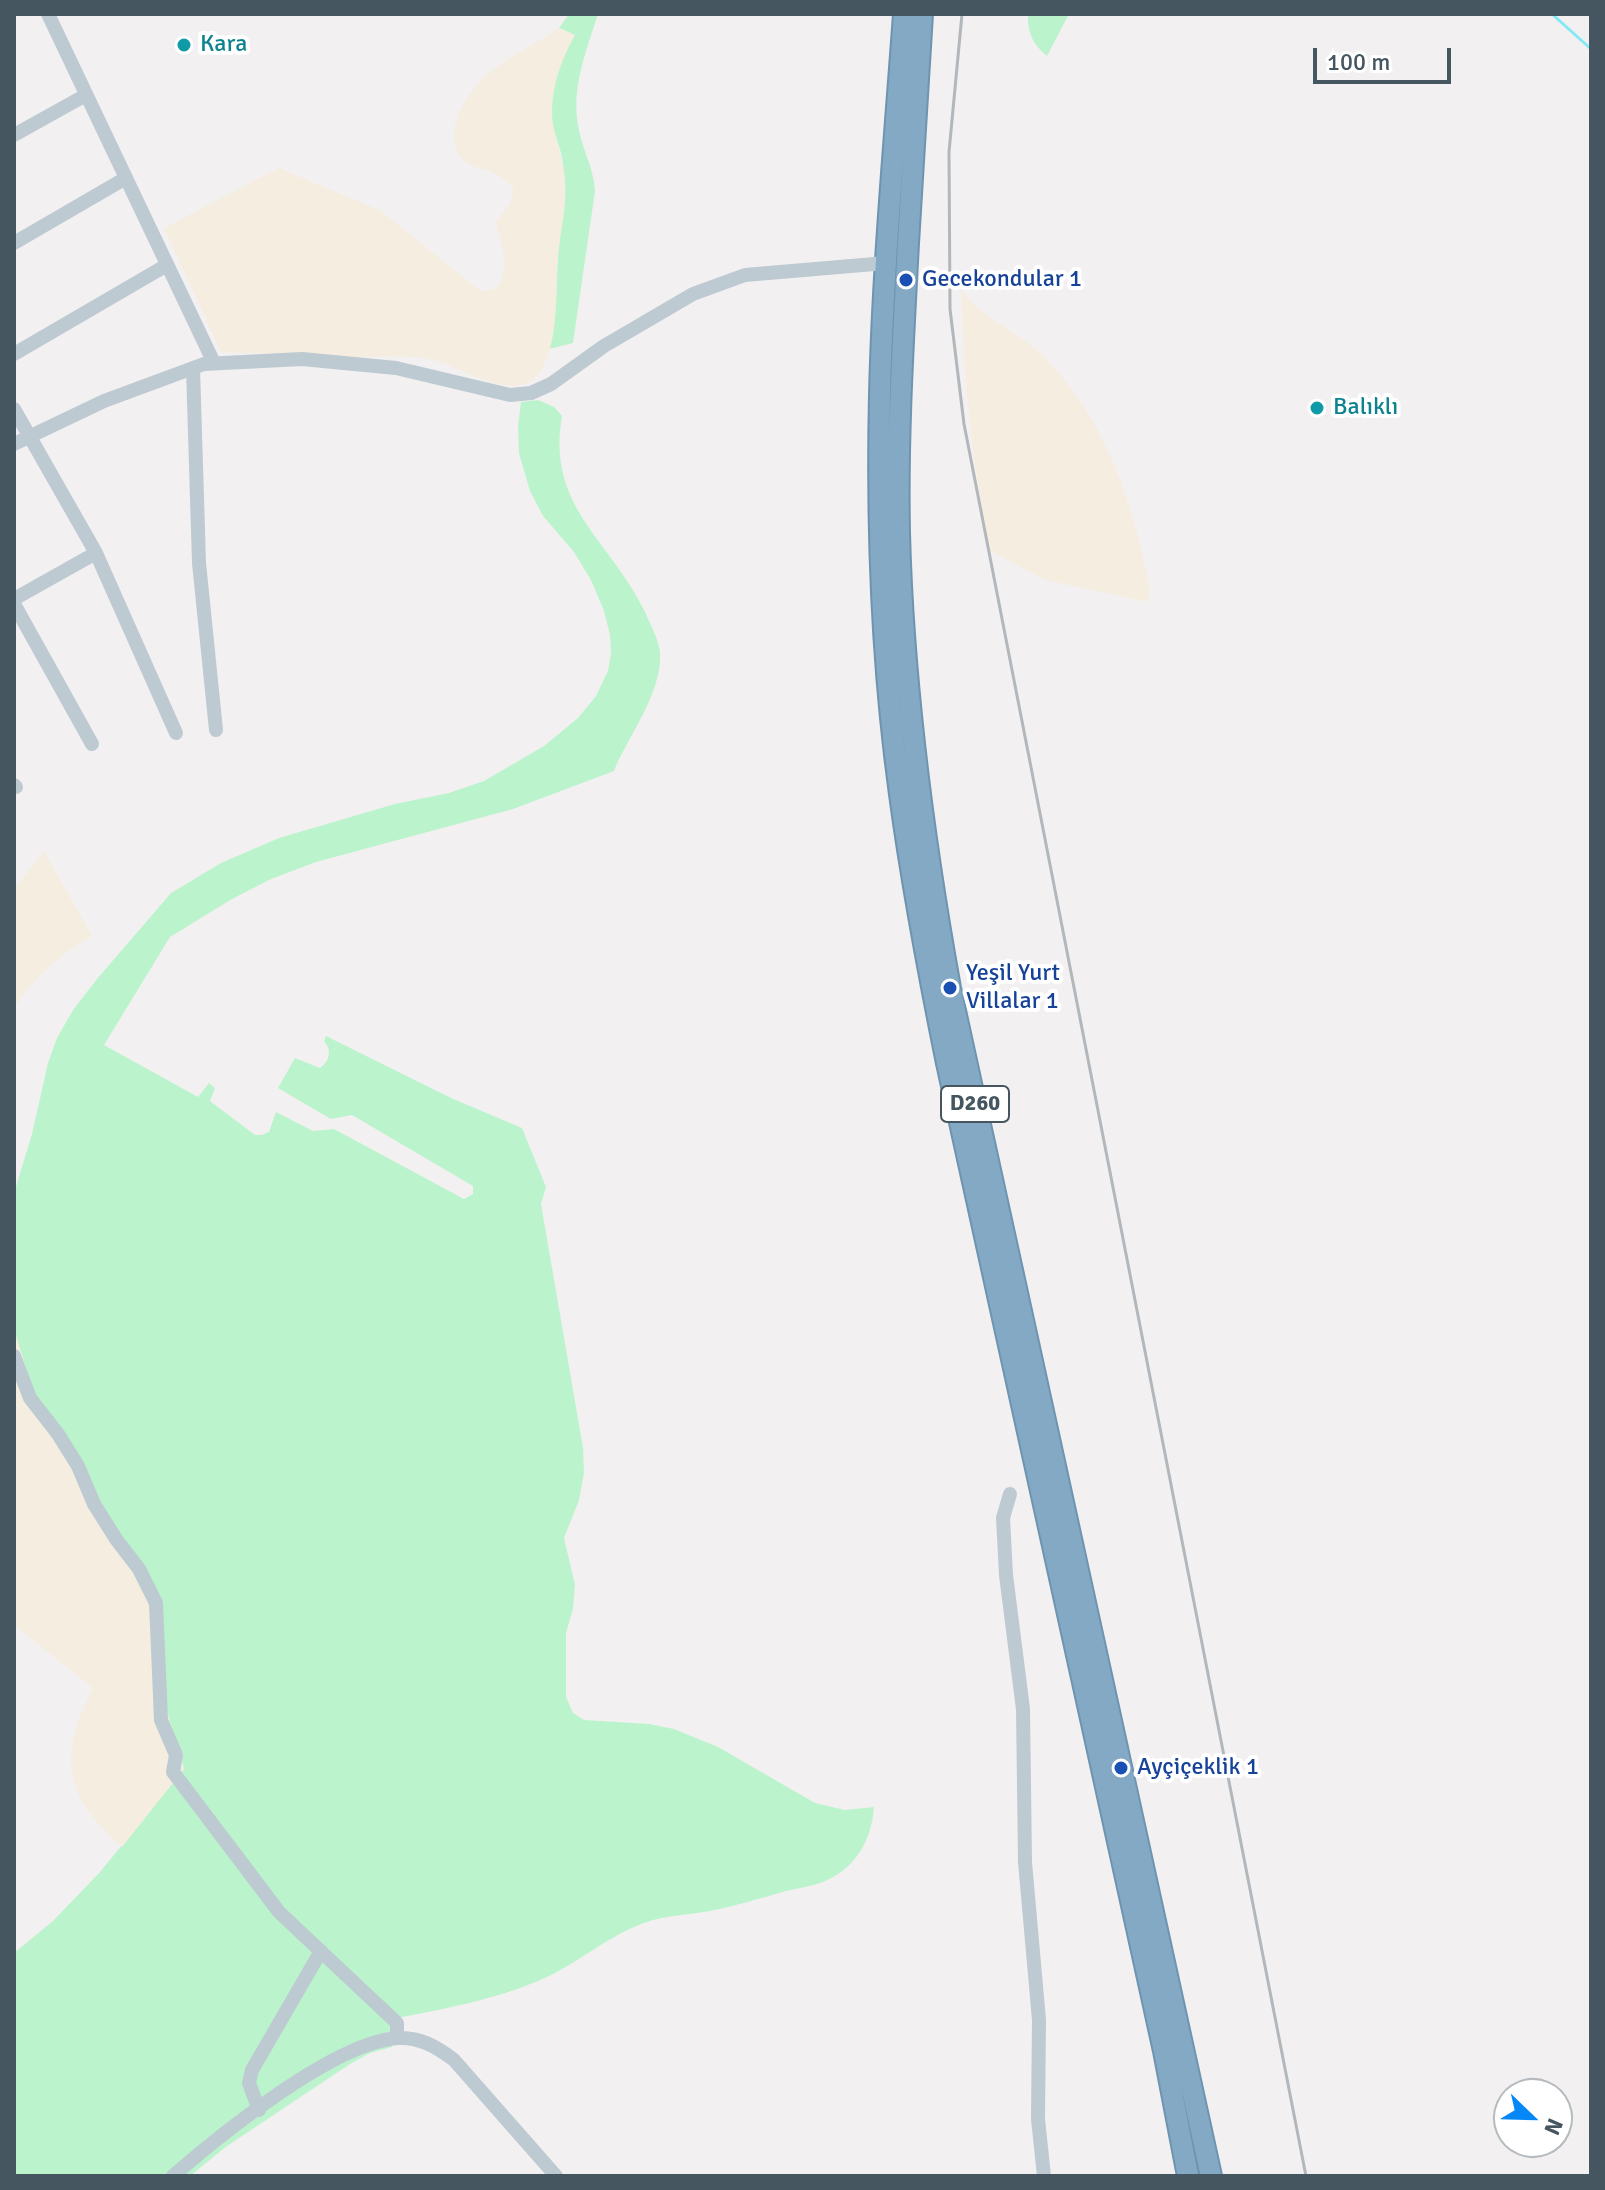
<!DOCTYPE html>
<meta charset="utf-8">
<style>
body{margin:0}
#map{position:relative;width:1605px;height:2190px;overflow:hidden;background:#f3f0f1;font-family:Signika,sans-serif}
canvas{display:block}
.frame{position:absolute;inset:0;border:16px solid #465660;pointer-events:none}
.north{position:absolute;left:1493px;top:2078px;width:80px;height:80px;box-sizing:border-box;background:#fff;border:2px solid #b5bbbf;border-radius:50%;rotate:113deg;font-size:22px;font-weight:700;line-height:32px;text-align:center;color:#465660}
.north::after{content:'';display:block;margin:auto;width:28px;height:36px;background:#0687f8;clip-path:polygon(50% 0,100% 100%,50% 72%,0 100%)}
.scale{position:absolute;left:1313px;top:48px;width:138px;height:36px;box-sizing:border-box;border:4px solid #465660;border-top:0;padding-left:10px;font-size:24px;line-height:28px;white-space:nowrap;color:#465660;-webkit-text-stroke:6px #fff;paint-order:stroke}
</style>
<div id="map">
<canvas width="1605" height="2190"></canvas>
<div class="frame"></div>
<div class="north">N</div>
<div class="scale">100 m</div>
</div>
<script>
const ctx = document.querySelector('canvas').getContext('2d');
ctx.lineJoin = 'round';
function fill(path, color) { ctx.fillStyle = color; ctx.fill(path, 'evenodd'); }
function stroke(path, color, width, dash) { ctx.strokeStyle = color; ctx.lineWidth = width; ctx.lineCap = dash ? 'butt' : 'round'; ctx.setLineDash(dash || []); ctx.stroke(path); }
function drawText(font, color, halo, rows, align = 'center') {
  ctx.font = font + ' Signika,sans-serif'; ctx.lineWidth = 8; ctx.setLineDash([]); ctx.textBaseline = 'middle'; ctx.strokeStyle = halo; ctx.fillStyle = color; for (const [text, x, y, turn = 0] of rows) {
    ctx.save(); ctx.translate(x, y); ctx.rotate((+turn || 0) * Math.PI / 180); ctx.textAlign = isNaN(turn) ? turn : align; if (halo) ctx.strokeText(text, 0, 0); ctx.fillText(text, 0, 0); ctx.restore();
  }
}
const green = new Path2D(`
 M569,14H598C586,52 570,90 579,130C583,151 594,169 595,191L573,343L549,349C557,318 556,288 558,257C561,226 566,196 563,165C562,150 555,137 552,123C546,94 561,60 574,35L559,28Z
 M1028,14H1069L1047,56C1033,45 1027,32 1028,14Z
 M538,400L554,407L562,416C546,507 610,539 645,612C650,624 659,640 660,652C663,692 628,736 614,771L513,809L316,862L271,879L232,899L170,937L104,1045L198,1097L209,1083L215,1088L210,1101L255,1135H262L269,1132L276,1112L313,1131L334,1129L464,1199L473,1194V1186L352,1115L331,1119L278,1088L295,1058L320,1068C330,1061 332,1050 324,1041L326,1036L451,1098L522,1128L546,1187L541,1204L583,1448L584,1473L579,1500L564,1538L575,1585L573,1609L566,1633V1697L573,1713L584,1720L649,1724L674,1729L718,1747L815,1803L845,1810L874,1807C872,1834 861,1859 838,1874C822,1885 804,1887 786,1891C761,1898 736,1906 710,1911C688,1915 666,1915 644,1923C610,1935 582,1960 549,1976C500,1999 444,2009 392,2019V2047L370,2053L350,2064L227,2146L190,2176H14V1953L53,1921L100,1872L184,1769L167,1712L125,1542L40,1406L26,1375L14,1329V1193L32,1134L48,1063L57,1038L73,1010L97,979L171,893L221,863L279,838L395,804L449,793L484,781L544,746L578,718L596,696L608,671L611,653L610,635L604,611L591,580L574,552L543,516L530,491L519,453L518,427L521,402Z`);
const sand = new Path2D(`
 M559,28L575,35C562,58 553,83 552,109C551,133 564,156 565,181C567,205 561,229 558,253C555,285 563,376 521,385C492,391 455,364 428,359C407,355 382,357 361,357C314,355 268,354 221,352L164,228L279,168L381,211L479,290C515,299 504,241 495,223L510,204L514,190C496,164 475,173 462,159C441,134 466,94 485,76C506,58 535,44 559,28Z
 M961,288C981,320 1014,328 1040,353C1105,415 1134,505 1150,590L1148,602L1045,580L990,551C972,464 963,377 961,288Z
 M44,851L92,936C61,954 35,977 14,1007V890Z
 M14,1329L33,1391L90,1488L148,1575L167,1712L184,1769L122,1847C64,1795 57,1758 93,1688L14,1625Z`);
const stream = new Path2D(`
 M1552,14L1591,49`);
const minor = new Path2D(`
 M48,14L214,363
 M14,135L86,95
 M14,243L126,178
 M14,354L167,265
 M193,368L199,563L216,730
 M14,409L96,553L176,733
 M14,444L104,401L204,364L302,359L396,368L510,395L531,393L551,384L604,346L693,294L745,275L886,263
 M14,599L96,553
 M14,604L92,744
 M14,785L16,787
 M14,1356L30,1398L58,1434L78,1466L94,1504L116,1539L139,1569L156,1603L161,1720L176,1755L173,1772L279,1912L397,2023V2038
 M1010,1494L1003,1518L1006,1575L1023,1709L1025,1862L1039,2020L1038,2119L1044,2176
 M259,2110L249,2083L252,2070L321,1951
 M173,2176C221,2134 335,2042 398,2038C420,2037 437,2047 454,2060L556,2176`);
const highway = new Path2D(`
 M904,14C895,141 883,268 880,395C877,527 882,663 900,794C912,884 929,974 947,1063L1164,2051L1188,2176
 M922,14C917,90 913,167 908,243C903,340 897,436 899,533C903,686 923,838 950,988L1211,2176`);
const rail = new Path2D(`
 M962,14L949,152L950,309L964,424L1306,2176`);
const markers = [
 [184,45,8,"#0f9aa8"],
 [906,280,8,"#1a4fb4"],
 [1317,408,8,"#0f9aa8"],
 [950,988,8,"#1a4fb4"],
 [1121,1768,8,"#1a4fb4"]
];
const shields = [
 [975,1104,68]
];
const shieldNames = [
 ["D260",975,1104]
];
const cultureNames = [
 ["Kara",200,45],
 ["Balıklı",1333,408]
];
const transitNames = [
 ["Gecekondular 1",922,280],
 ["Yeşil Yurt",966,974],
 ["Villalar 1",966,1002],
 ["Ayçiçeklik 1",1137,1768]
];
fill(green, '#bbf4cc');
fill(sand, '#f5ede0');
stroke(stream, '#84e9f6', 3);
stroke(highway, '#6e94b0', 24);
stroke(minor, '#bdcad1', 14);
stroke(highway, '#83a9c4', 20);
stroke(rail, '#b2b7bc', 3);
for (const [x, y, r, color] of markers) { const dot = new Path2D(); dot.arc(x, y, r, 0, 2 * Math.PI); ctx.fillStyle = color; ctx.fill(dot); stroke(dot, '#fff', 3); }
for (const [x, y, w] of shields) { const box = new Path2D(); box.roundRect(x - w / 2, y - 18, w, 36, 6); ctx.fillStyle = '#fff'; ctx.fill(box); stroke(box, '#465660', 2); }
drawText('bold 22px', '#465660', null, shieldNames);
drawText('24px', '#0d838f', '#fff', cultureNames, 'left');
drawText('24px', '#164399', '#fff', transitNames, 'left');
</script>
